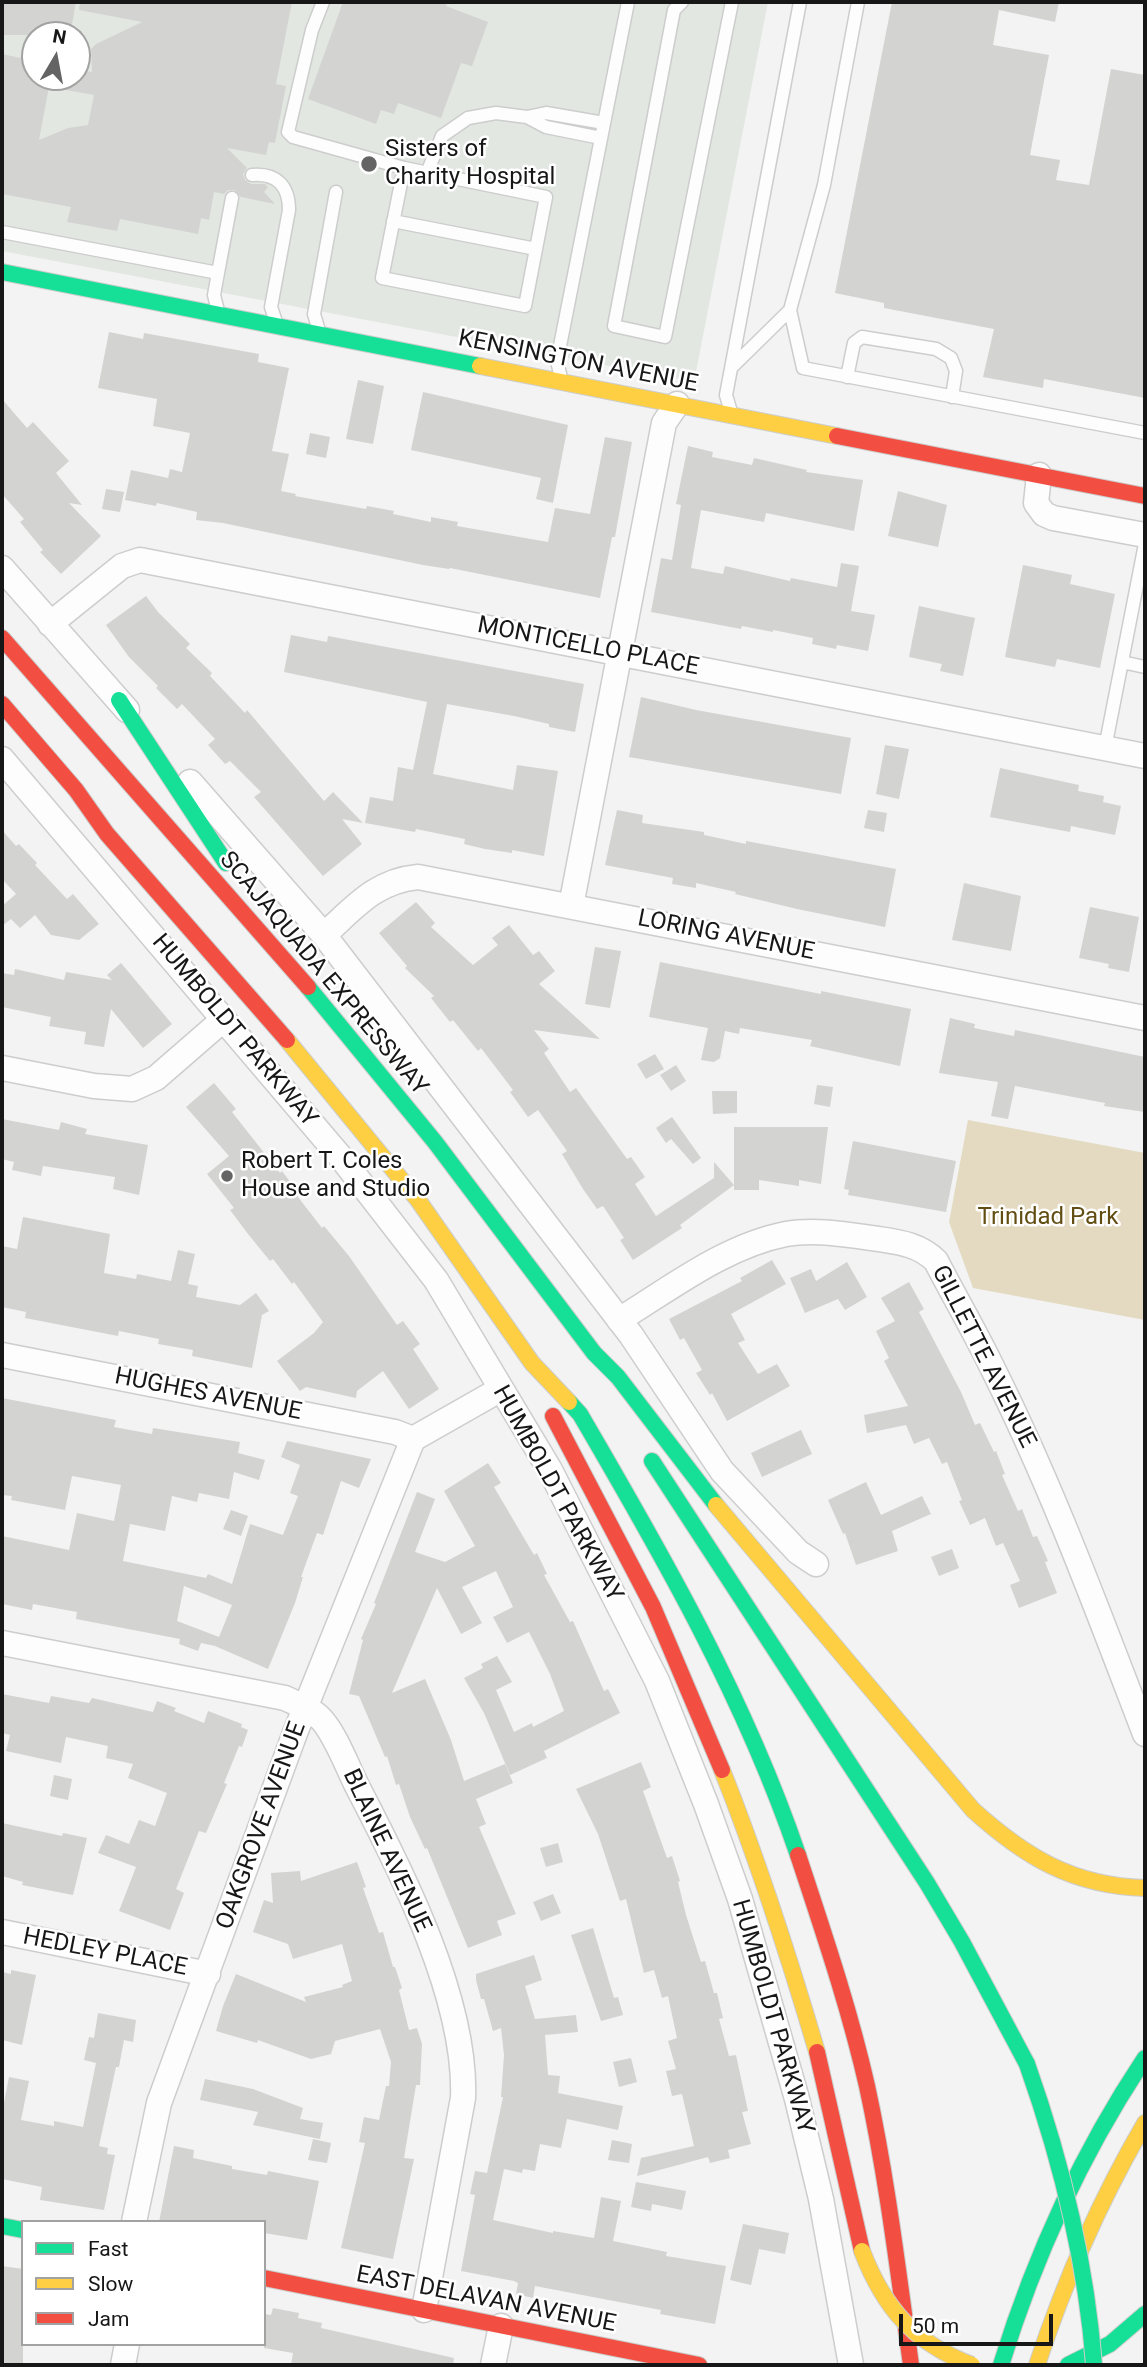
<!DOCTYPE html>
<style>
body{margin:0}
#map{position:relative;width:1147px;height:2367px;overflow:hidden;background:#f2f3f2;font-family:Roboto,sans-serif}
canvas{display:block}
.frame{position:absolute;inset:0;border:4px solid #161716;pointer-events:none}
.legend{position:absolute;left:21px;top:2220px;width:245px;height:126px;box-sizing:border-box;background:#fff;border:2px solid #a2a2a2;margin:0;padding:9px 12px;list-style:none;font-size:21px;color:#161716}
.legend li{display:flex;align-items:center;gap:14px;height:35px}
.legend b{width:35px;border:2px solid #a2a2a2}
.north{position:absolute;left:21px;top:21px;width:70px;height:70px;box-sizing:border-box;background:#fff;border:2px solid #a2a2a2;border-radius:50%;rotate:10deg;font-size:19px;font-weight:700;line-height:28px;text-align:center;color:#161716}
.north::after{content:'';display:block;margin:auto;width:24px;height:32px;background:#636463;clip-path:polygon(50% 0,100% 100%,50% 72%,0 100%)}
.scale{position:absolute;left:899px;top:2314px;width:154px;height:32px;box-sizing:border-box;border:4px solid #161716;border-top:0;padding-left:9px;font-size:21px;line-height:24px;white-space:nowrap;color:#161716;-webkit-text-stroke:5px #fff;paint-order:stroke}
</style>
<div id="map">
<canvas width="1147" height="2367"></canvas>
<div class="frame"></div>
<ul class="legend">
<li><b style="height:9px;background:#16e098"></b>Fast</li>
<li><b style="height:9px;background:#ffcf43"></b>Slow</li>
<li><b style="height:9px;background:#f24e42"></b>Jam</li>
</ul>
<div class="north">N</div>
<div class="scale">50 m</div>
</div>
<script>
const ctx = document.querySelector('canvas').getContext('2d');
ctx.lineJoin = 'round';
function fill(path, color) { ctx.fillStyle = color; ctx.fill(path, 'evenodd'); }
function stroke(path, color, width, dash) { ctx.strokeStyle = color; ctx.lineWidth = width; ctx.lineCap = dash ? 'butt' : 'round'; ctx.setLineDash(dash || []); ctx.stroke(path); }
function drawText(font, color, halo, rows, align = 'center') {
  ctx.font = font + ' Roboto,sans-serif'; ctx.lineWidth = 5; ctx.setLineDash([]); ctx.textBaseline = 'middle'; ctx.strokeStyle = halo; ctx.fillStyle = color; for (const [text, x, y, turn = 0] of rows) {
    ctx.save(); ctx.translate(x, y); ctx.rotate((+turn || 0) * Math.PI / 180); ctx.textAlign = isNaN(turn) ? turn : align; if (halo) ctx.strokeText(text, 0, 0); ctx.fillText(text, 0, 0); ctx.restore();
  }
}
const built = new Path2D(`
 M2,2H768L694,382L2,251ZM35,35H77V77H35Z`);
const green = new Path2D(`
 M968,1120L1145,1153V1320L973,1288L949,1222Z`);
const building = new Path2D(`
 M2,2H76L70,35H2Z
 M80,2H292L276,84L286,86L275,143L269,142L266,155L227,148L247,168L243,174L245,180L251,184H265L268,187L264,192L275,204L241,197L234,190H228L224,194L214,192L209,220L201,218L198,234L120,219L117,231L67,222L71,207L2,194V54L35,61V77H77V69L92,72L91,49L96,44L142,22L79,10ZM49,87L94,95L88,125L68,128L39,140Z
 M343,2H447L446,6L488,22L472,66L461,63L441,118L398,103L394,114L381,110L376,124L308,99Z
 M892,2H1059L1055,22L999,10L993,45L1049,55L1030,155L1060,160L1056,180L1089,185L1111,69L1145,75V398L1044,379L1043,388L983,377L994,329L884,308V303L835,293Z
 M109,332L143,339L144,333L259,354L258,362L289,368L272,451L289,454L281,491L296,494L295,496L366,509L367,506L394,511L393,514L431,522V517L458,522L457,526L548,542L555,508L590,514L605,437L632,442L615,537H612L600,598L450,568L449,569L423,565L223,523L196,520L197,512L157,503L156,506L125,500L131,470L168,478L170,469L182,472L190,433L153,426L157,399L98,388Z
 M358,380L384,386L373,444L346,439Z
 M423,392L568,425L553,503L536,499L541,478L411,450Z
 M2,399L27,428L33,422L69,461L56,473L82,505L69,503L101,536L61,574L40,552L43,550L20,522L24,519L2,494Z
 M310,433L330,437L326,458L306,454Z
 M688,446L713,452L712,457L752,465L754,458L807,470L806,472L863,480L854,531L766,513L764,522L701,510L691,568L723,574L725,566L790,581L791,578L837,587L841,563L859,566L851,611L875,615L868,651L837,645L836,649L812,644L813,638L773,630V632L742,626L741,629L651,612L661,558L672,560L681,505L676,504Z
 M106,489L124,492L120,512L102,509Z
 M898,491L947,505L938,547L888,536Z
 M1023,565L1072,575L1070,584L1115,594L1100,668L1057,659L1055,667L1005,657Z
 M146,596L158,612L190,644L186,648L212,673L210,676L245,713L247,710L324,801L333,792L363,823L342,819L362,844L323,876L254,797L261,792L230,761L225,764L208,745L215,739L182,704L177,709L156,688L158,686L129,657L106,625Z
 M919,606L975,618L963,676L940,671L942,664L909,657Z
 M291,635L327,642L328,636L584,684L575,732L549,727V724L514,716L447,704L433,774L513,790L517,765L558,771L544,856L512,850V853L485,849L464,844L465,839L416,829L415,832L365,823L370,797L393,801L398,767L413,770L427,702L284,672Z
 M641,697L696,710L851,738L841,794L629,757Z
 M885,745L909,749L899,799L876,794Z
 M1000,768L1079,785L1078,791L1104,796L1103,802L1121,806L1115,835L1071,826L1070,832L990,817Z
 M617,810L643,815L642,823L704,832V835L746,844V841L896,869L885,927L797,909L735,894L736,892L696,883V888L672,884L673,878L605,865Z
 M868,810L887,813L884,832L864,828Z
 M2,830L16,846L19,844L37,863L35,865L67,899L73,894L99,924L79,940L51,935L35,915L20,928L11,919L2,926V906L16,894L2,879Z
 M964,883L1021,896L1011,951L952,940Z
 M416,902L435,923L431,927L473,965L498,945L492,938L509,925L533,955L539,951L555,971L539,984L600,1039L534,1030L549,1049L544,1053L570,1092L576,1088L627,1159L631,1157L645,1177L635,1184L656,1216L714,1178V1162L734,1185L680,1225L682,1228L633,1260L620,1240L624,1238L603,1206L597,1209L583,1189L562,1154L567,1151L538,1110L528,1117L510,1092L513,1090L481,1048L478,1051L453,1020L450,1022L431,998L434,996L405,968L407,966L379,933Z
 M1090,907L1139,917L1129,972L1108,968L1109,964L1079,958Z
 M595,947L621,951L610,1008L585,1004Z
 M660,962L821,994V991L911,1009L900,1066L810,1046L812,1040L740,1028L739,1034L725,1031L720,1058L714,1062L701,1060L708,1028L649,1017Z
 M121,963L172,1024L143,1048L111,1009L104,1047L84,1044L86,1032L49,1026L51,1017L2,1007V973L14,975L15,969L64,980L66,972L112,980L107,975Z
 M950,1018L975,1024L974,1028L1014,1036L1015,1030L1145,1057V1112L1104,1106L1105,1103L1015,1086L1008,1119L991,1116L998,1082L939,1073Z
 M655,1054L664,1069L646,1079L637,1064Z
 M676,1065L686,1081L671,1091L660,1075Z
 M214,1083L236,1109L232,1112L280,1173L282,1171L300,1195L298,1197L322,1228L324,1226L349,1256L397,1325L403,1321L420,1344L413,1349L439,1389L409,1409L383,1371L357,1391L356,1398L306,1387L300,1391L277,1361L314,1333L323,1322L294,1282L292,1284L273,1259L270,1261L248,1234L230,1210L234,1208L207,1174L229,1156L186,1107Z
 M817,1085L833,1087L830,1107L814,1104Z
 M712,1091H737V1113L713,1114Z
 M672,1117L701,1158L693,1164L671,1139L666,1143L656,1128Z
 M2,1119L59,1130L61,1122L87,1129L85,1134L148,1145L139,1195L113,1189L115,1177L43,1166L41,1176L12,1170L14,1162L2,1159Z
 M734,1127H828L821,1184L799,1180V1186L759,1180V1190H734Z
 M853,1141L956,1161L946,1212L848,1195L849,1190L844,1189Z
 M23,1217L110,1234L104,1273L136,1279L137,1274L171,1281L178,1250L195,1254L188,1284L198,1286L196,1297L240,1305L256,1293L269,1311L262,1315L252,1368L192,1356L193,1350L158,1344L159,1339L119,1331L118,1336L25,1318L26,1312L2,1307V1246L17,1249Z
 M772,1260L786,1284L731,1314L745,1340L738,1343L758,1374L777,1364L790,1386L727,1421L712,1393L710,1395L696,1373L702,1370L684,1338L680,1340L669,1319L742,1281L740,1278Z
 M847,1262L867,1297L845,1310L838,1299L805,1313L790,1278L811,1269L816,1281Z
 M909,1282L924,1309L919,1312L961,1392L975,1425L980,1423L994,1452L996,1451L1005,1474L1002,1475L1018,1511L1022,1509L1033,1537L1037,1536L1048,1561L1045,1562L1057,1593L1019,1608L1010,1585L1020,1581L1003,1543L996,1546L985,1518L970,1525L959,1501L962,1500L947,1462L942,1464L929,1438L914,1444L906,1425L867,1433L864,1415L908,1406L884,1361L889,1358L876,1331L895,1321L881,1298Z
 M2,1398L116,1420L114,1427L152,1434L153,1428L240,1442L238,1453L265,1460L259,1480L234,1472L229,1499L199,1493L197,1502L172,1496L165,1531L130,1524L123,1561L206,1578L208,1574L232,1584L250,1524L283,1535L298,1496L290,1493L300,1465L281,1457L287,1441L371,1459L359,1488L341,1481L323,1535L317,1533L301,1577H303L295,1603L268,1669L215,1646L201,1643L198,1651L179,1644L180,1639L76,1619L77,1612L33,1604L32,1610L2,1604V1536L69,1550L77,1513L114,1521L121,1485L72,1476L65,1510L11,1500L12,1496L2,1495ZM184,1586L232,1605L219,1637L177,1621Z
 M801,1430L812,1454L762,1477L751,1453Z
 M488,1463L501,1483L494,1487L534,1555L537,1553L547,1574L544,1575L570,1622L573,1621L604,1691L608,1689L620,1713L544,1751L547,1758L510,1775L484,1713L464,1678L483,1668L481,1664L497,1656L512,1682L496,1690L514,1732L532,1723L533,1727L564,1711L550,1674L529,1632L507,1643L493,1617L513,1607L496,1571L462,1587L482,1623L461,1634L437,1588L392,1693L425,1679L451,1740L464,1781L505,1764L513,1783L476,1799L486,1824L479,1827L516,1914L497,1921L502,1935L468,1948L427,1848L425,1849L410,1817L399,1784L396,1785L387,1756L385,1757L359,1696L349,1694L363,1640L361,1639L376,1604L374,1603L417,1492L435,1499L415,1552L445,1562L475,1546L444,1491Z
 M866,1482L881,1515L922,1496L931,1514L892,1531L898,1551L856,1565L845,1533L843,1534L828,1500Z
 M231,1510L248,1516L241,1536L223,1529Z
 M952,1549L959,1568L939,1576L931,1557Z
 M2,1694L49,1703L51,1696L89,1703L92,1698L153,1712L157,1701L176,1708L174,1711L204,1723L208,1711L242,1724L241,1727L248,1730L242,1747L239,1746L224,1783L227,1784L206,1833L199,1831L176,1889L184,1893L170,1930L119,1911L136,1867L98,1853L106,1835L129,1844L139,1820L155,1826L167,1793L128,1778L133,1764L106,1758L108,1746L66,1737L61,1763L6,1751L10,1735L2,1733Z
 M641,1762L651,1787L643,1791L667,1858L672,1856L680,1881L678,1882L686,1915L701,1962L705,1961L714,1993H717L723,2018L719,2019L729,2056L736,2055L748,2111L742,2112L751,2144L728,2150L730,2158L710,2163L708,2157L637,2176L641,2158L694,2146L682,2094L672,2096L666,2071L676,2069L668,2041L677,2038L668,1996L662,1998L654,1970L644,1973L626,1899L620,1901L598,1834L576,1789Z
 M54,1775L72,1779L68,1800L50,1796Z
 M2,1823L62,1836L63,1833L87,1838L73,1895L22,1885L23,1882L2,1876Z
 M558,1843L563,1862L546,1867L540,1848Z
 M357,1862L366,1887L363,1888L379,1933L383,1932L393,1967H395L402,1988L399,1990L409,2030L417,2028L422,2044L420,2085H416L404,2158L414,2159L393,2259L341,2248L365,2143L359,2142L364,2117L379,2120L386,2086H389L391,2062L380,2029L335,2041L331,2054L311,2059L258,2040L257,2043L216,2031L223,2006L236,1974L306,2002L304,1997L343,1987L342,1985L352,1981L342,1944L293,1959L288,1944L253,1932L264,1900L273,1903L271,1873L300,1871L301,1881Z
 M553,1894L561,1913L541,1921L533,1902Z
 M593,1928L614,1998L618,1997L623,2015L601,2021L571,1935Z
 M534,1955L542,1980L525,1986L535,2019L576,2015L578,2032L545,2035L548,2075L560,2076L558,2093L623,2106L618,2130L567,2119L561,2148L540,2144L535,2171L523,2169L522,2173L504,2169L493,2220L553,2233V2231L594,2238L601,2197L621,2201L613,2241L667,2252L666,2256L726,2266L715,2324L660,2314L661,2310L535,2286L533,2298L516,2294L518,2283L514,2281L461,2271L475,2195L470,2194L475,2171L487,2173L503,2097H501L504,2055L501,2028L493,2031L484,1999H481L476,1980V1974Z
 M11,1970L36,1975L22,2045L2,2040V1972L11,1974Z
 M98,2013L136,2020L133,2042L124,2040L119,2067H116L99,2146L108,2148L107,2154L115,2155L104,2210L40,2200L42,2187L2,2179V2113L9,2077L29,2081L21,2120L54,2126V2121L83,2127L96,2063L84,2060L89,2037L94,2038Z
 M631,2058L637,2082L619,2087L613,2062Z
 M205,2079L253,2089L303,2108L300,2119L323,2123L320,2139L253,2125L258,2112L200,2100Z
 M313,2139L331,2143L327,2163L308,2160Z
 M612,2140L632,2144L629,2163L608,2160Z
 M174,2146L194,2150L193,2158L232,2166V2169L267,2175L268,2171L319,2181L307,2240L264,2233V2222H159Z
 M636,2182L686,2191L682,2210L652,2204L651,2211L631,2207Z
 M743,2224L789,2233L785,2254L759,2249L751,2285L730,2280Z
 M2,2266L23,2269V2365H2Z
 M273,2308L299,2313L298,2318L322,2323L321,2328L454,2358L453,2365H291L293,2353L264,2348V2314L271,2315Z`);
const lane = new Path2D(`
 M323,2L312,30L288,132L293,137L404,168L546,197L525,306L382,278L404,168
 M682,2L674,10L614,326L665,337L732,2
 M527,117L546,127L601,138
 M427,173L442,136L468,118L496,113L527,117L546,113L604,123
 M252,175C277,173 289,186 289,210L271,307L276,322
 M393,221L536,249
 M2,232L218,273L214,295L218,311
 M218,273L232,198
 M790,310L803,368L1145,433
 M319,331L314,314L336,192
 M731,368L790,310L824,185L858,2
 M847,377L854,343L862,337L936,349L951,358L956,371L952,397
 M561,378L557,361L628,2
 M731,412L726,395L800,2
 M1122,662L1145,667
 M1105,748L1145,544`);
const street = new Path2D(`
 M1039,475L1036,503L1044,514L1053,518L1145,535
 M2,568L127,710
 M50,624L122,566L140,560L1145,756
 M2,759L343,1160L436,1280L550,1470L657,1681L706,1804L740,1899L797,2099L821,2199L851,2365
 M190,782L324,935L631,1335L722,1471L798,1552L816,1564
 M571,906L664,423L677,404
 M324,935C354,908 375,881 418,877L1145,1018
 M2,1068L94,1086L132,1089L156,1078L224,1019
 M619,1320C671,1288 725,1246 786,1234C813,1229 844,1234 872,1238C896,1242 918,1243 936,1261C954,1296 974,1330 991,1365C1051,1484 1097,1609 1145,1734
 M2,1355L395,1432L413,1439
 M413,1439L501,1389
 M2,1643L285,1698C297,1704 312,1709 322,1720C336,1736 347,1766 357,1786C402,1872 467,2000 463,2098L424,2310
 M2,1932L208,1974
 M134,2222L159,2103L295,1733L413,1439
 M123,2365L127,2344
 M493,2365L501,2326`);
const fast = new Path2D(`
 M2,272L480,366
 M119,700L226,863
 M308,987L435,1142L594,1353L618,1377L716,1505
 M569,1402L580,1414C663,1556 745,1699 798,1855
 M652,1461L927,1883L962,1942L1027,2064
 M2,2226L23,2230
 M1001,2365C1035,2255 1081,2154 1145,2058
 M1068,2365L1110,2344L1145,2314`);
const slow = new Path2D(`
 M480,366L837,436
 M287,1040L418,1200L532,1363L569,1402
 M716,1505L973,1810C1025,1857 1073,1886 1145,1888
 M722,1770C759,1863 789,1957 817,2052
 M1037,2365C1065,2280 1100,2200 1145,2123`);
const jam = new Path2D(`
 M837,436L1145,496
 M2,638L308,987
 M2,704L76,790L107,834L287,1040
 M553,1416L653,1607L722,1770
 M798,1855C823,1931 849,2007 867,2086C887,2178 898,2271 911,2365
 M817,2052L862,2251
 M264,2278L699,2365`);
const fastBridge = new Path2D(`
 M1027,2064C1062,2163 1086,2260 1094,2365`);
const slowBridge = new Path2D(`
 M862,2251C884,2308 914,2343 972,2365`);
const markers = [
 [369,164,9,"#636463"],
 [227,1176,7,"#636463"]
];
const poiNames = [
 ["Sisters of",385,150],
 ["Charity Hospital",385,178],
 ["Robert T. Coles",241,1162],
 ["House and Studio",241,1190]
];
const streetNames = [
 ["KENSINGTON AVENUE",578,362,11],
 ["MONTICELLO PLACE",588,647,11],
 ["LORING AVENUE",726,936,11],
 ["SCAJAQUADA EXPRESSWAY",323,974,50],
 ["HUMBOLDT PARKWAY",234,1031,50],
 ["GILLETTE AVENUE",983,1357,63],
 ["HUGHES AVENUE",208,1395,11],
 ["HUMBOLDT PARKWAY",557,1494,61],
 ["OAKGROVE AVENUE",262,1826,-70],
 ["BLAINE AVENUE",386,1851,65],
 ["HEDLEY PLACE",105,1953,11],
 ["HUMBOLDT PARKWAY",772,2017,74],
 ["EAST DELAVAN AVENUE",486,2300,11]
];
const parkNames = [
 ["Trinidad Park",1048,1218]
];
fill(built, '#e2e7e2');
fill(green, '#e3dac1');
fill(building, '#d3d4d2');
stroke(lane, '#cccdcc', 15);
stroke(street, '#cccdcc', 27);
stroke(fast, '#cccdcc', 18);
stroke(slow, '#cccdcc', 18);
stroke(jam, '#cccdcc', 18);
stroke(lane, '#fdfdfd', 12);
stroke(street, '#fdfdfd', 24);
stroke(fast, '#16e098', 16);
stroke(slow, '#ffcf43', 16);
stroke(jam, '#f24e42', 16);
stroke(fastBridge, '#cccdcc', 18, []);
stroke(slowBridge, '#cccdcc', 18, []);
stroke(fastBridge, '#16e098', 16);
stroke(slowBridge, '#ffcf43', 16);
for (const [x, y, r, color] of markers) { const dot = new Path2D(); dot.arc(x, y, r, 0, 2 * Math.PI); ctx.fillStyle = color; ctx.fill(dot); stroke(dot, '#fff', 2.5); }
drawText('24px', '#161716', '#fff', poiNames, 'left');
drawText('24px', '#161716', '#fff', streetNames);
drawText('24px', '#624e13', '#fff', parkNames);
</script>
